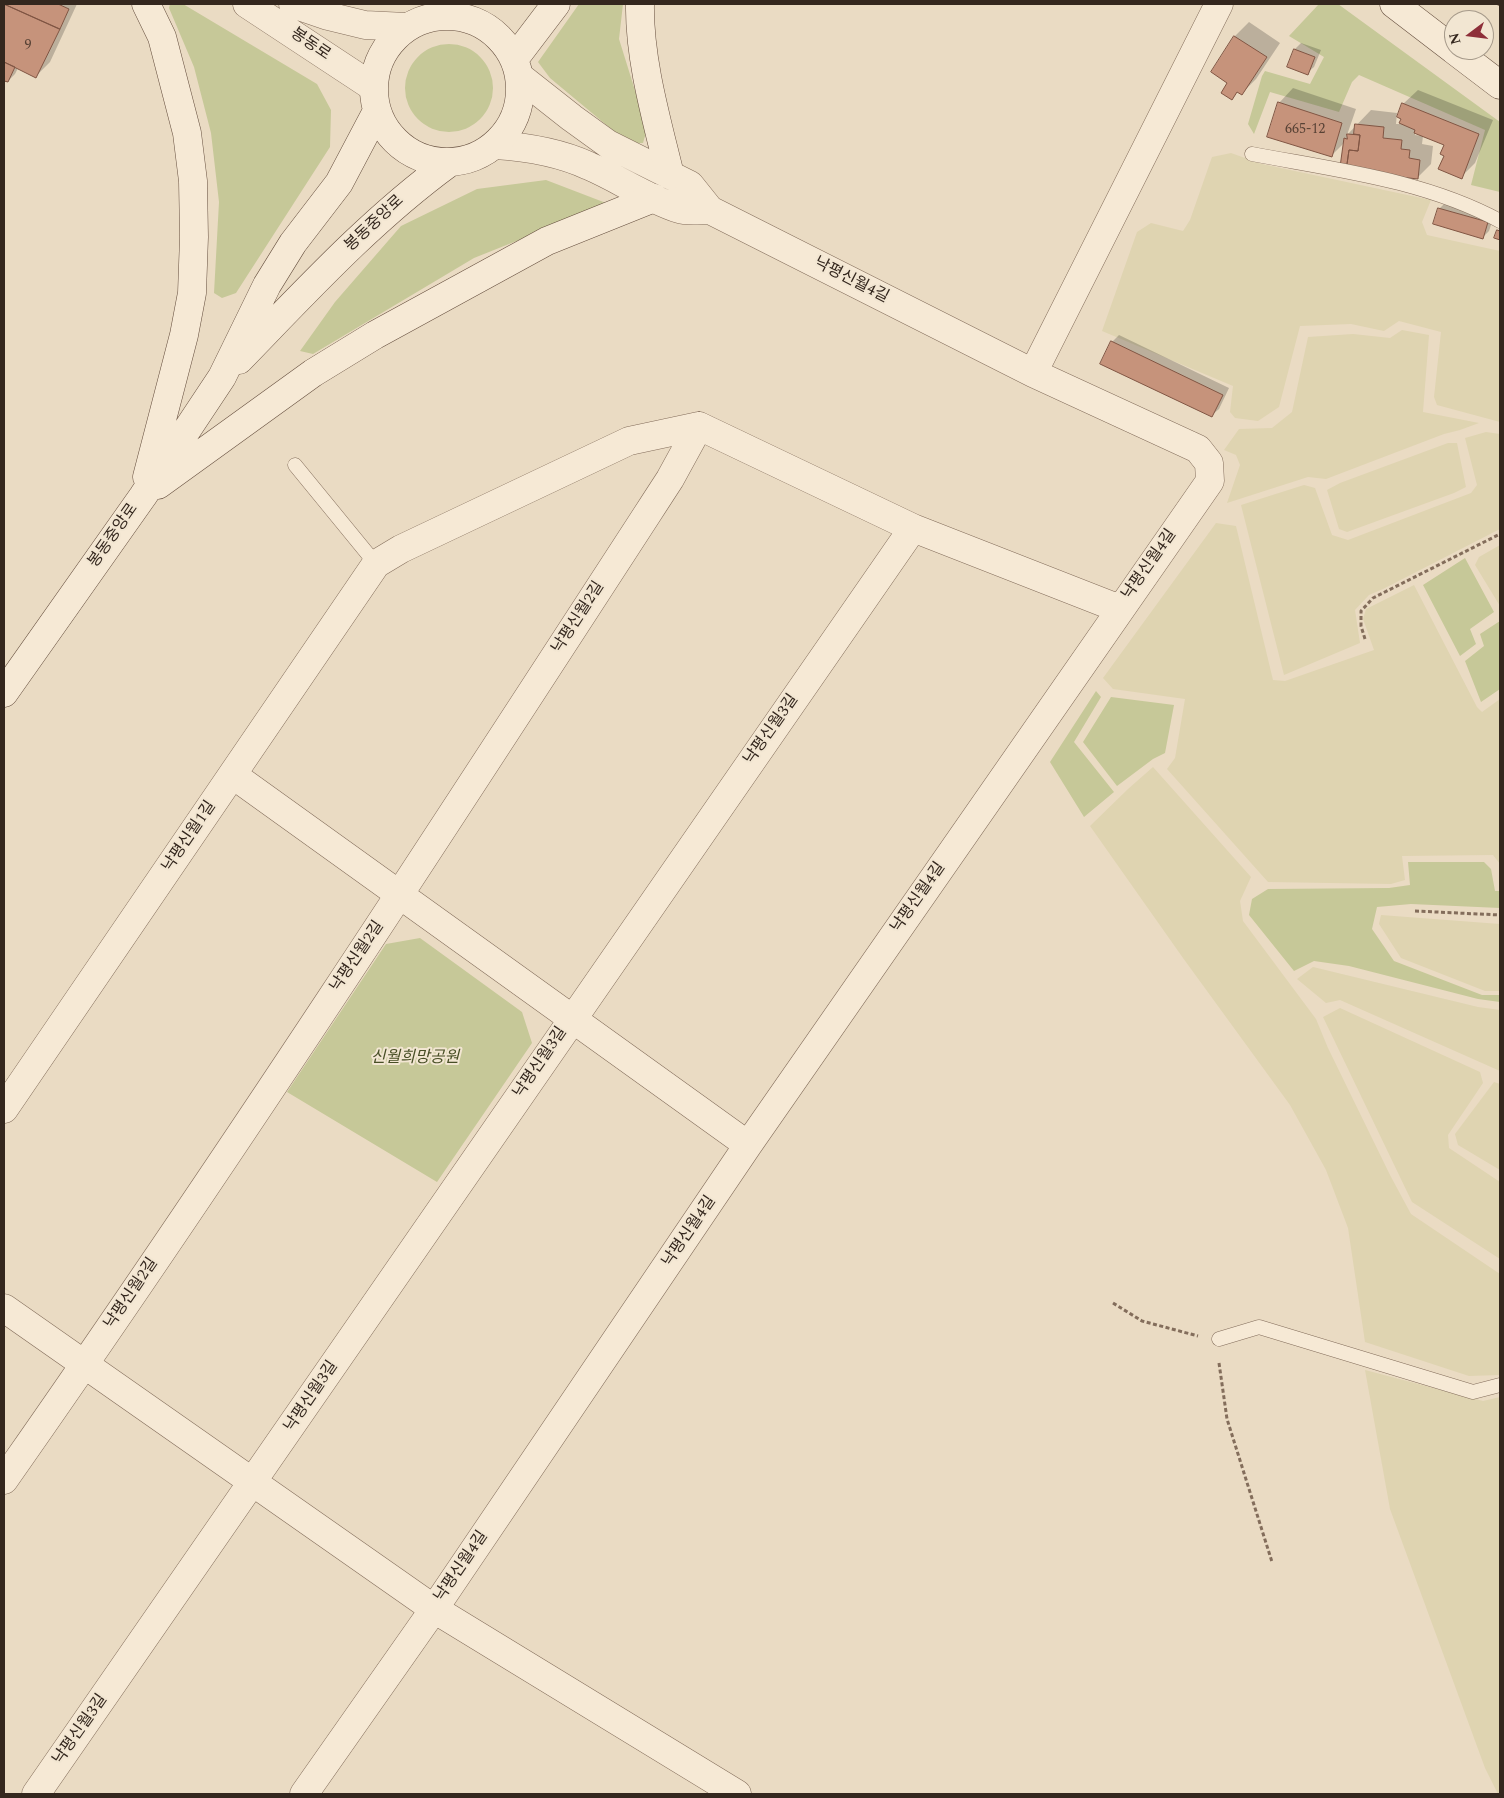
<!DOCTYPE html>
<meta charset="utf-8">
<style>
body{margin:0}
#map{position:relative;width:1504px;height:1798px;overflow:hidden;background:#eadbc3;font-family:Spectral,serif}
canvas{display:block}
.frame{position:absolute;inset:0;border:5px solid #34271e;pointer-events:none}
.north{position:absolute;left:1444px;top:10px;width:50px;height:50px;box-sizing:border-box;background:#f2e6d2;border:1px solid #a69a8a;border-radius:50%;rotate:255deg;font-size:14px;font-weight:700;line-height:20px;text-align:center;color:#34271e}
.north::after{content:'';display:block;margin:auto;width:18px;height:22px;background:#8e2f39;clip-path:polygon(50% 0,100% 100%,50% 72%,0 100%)}
</style>
<div id="map">
<canvas width="1504" height="1798"></canvas>
<div class="frame"></div>
<div class="north">N</div>
</div>
<script>
const ctx = document.querySelector('canvas').getContext('2d');
ctx.lineJoin = 'round';
function fill(path, color) { ctx.fillStyle = color; ctx.fill(path, 'evenodd'); }
function stroke(path, color, width, dash) { ctx.strokeStyle = color; ctx.lineWidth = width; ctx.lineCap = dash ? 'butt' : 'round'; ctx.setLineDash(dash || []); ctx.stroke(path); }
function drawText(font, color, halo, rows, align = 'center') {
  ctx.font = font + ' Spectral,"Noto Sans KR",serif'; ctx.lineWidth = 4; ctx.setLineDash([]); ctx.textBaseline = 'middle'; ctx.strokeStyle = halo; ctx.fillStyle = color; for (const [text, x, y, turn = 0] of rows) {
    ctx.save(); ctx.translate(x, y); ctx.rotate((+turn || 0) * Math.PI / 180); ctx.textAlign = isNaN(turn) ? turn : align; if (halo) ctx.strokeText(text, 0, 0); ctx.fillText(text, 0, 0); ctx.restore();
  }
}
const farmland = new Path2D(`
 M1231,153L1262,164L1431,200L1422,222L1427,235L1500,251V422L1437,405L1434,397L1441,332L1399,321L1384,331L1351,324L1300,326L1279,407L1258,421L1235,418L1230,412L1233,386L1102,331L1137,232L1151,223L1183,231L1190,220L1212,157Z
 M1402,330L1429,335L1423,412L1479,423L1460,430L1444,434L1326,479L1308,477L1227,503L1240,465L1236,455L1224,450L1239,429L1272,428L1292,412L1308,337L1353,334L1390,338Z
 M1486,432L1500,434V529L1383,589L1369,595L1355,610L1360,643L1284,675L1241,505L1304,485L1315,488L1332,535L1348,540L1471,493L1477,485L1465,438Z
 M1448,443H1457L1466,487L1454,493L1347,532L1339,529L1327,490L1340,483Z
 M1216,523L1236,526L1273,680L1285,681L1374,650L1363,619L1366,609L1414,585L1477,707L1482,712L1500,699V864L1493,855L1402,856L1405,880L1391,884L1268,882L1167,769L1175,758L1185,699L1113,689L1103,678Z
 M1500,545V606L1475,565L1479,557Z
 M1153,767L1251,877L1240,901L1243,921L1316,1019L1328,1048L1390,1175L1411,1214L1500,1274V1375L1469,1376L1365,1342L1348,1228L1326,1170L1290,1105L1183,958L1090,826L1128,789Z
 M1381,915L1500,924V991H1485L1401,958L1379,924Z
 M1313,967L1478,1007L1500,1010V1071L1340,1000L1326,1003L1297,979Z
 M1340,1008L1480,1072L1483,1083L1448,1135L1449,1148L1500,1182V1259L1412,1202L1323,1017Z
 M1494,1082L1500,1084V1170L1458,1145L1455,1134Z
 M1365,1370L1483,1401L1500,1397V1794H1498L1485,1768L1390,1509Z`);
const green = new Path2D(`
 M170,4H183L317,84L331,110L330,147L236,293L222,298L214,293L219,202L211,133L194,67L169,8Z
 M579,4H623L619,39L647,129L643,143H628L550,78L538,62Z
 M1319,4H1338L1500,122V192L1471,185L1485,130L1359,75L1352,82L1339,112L1270,92L1254,134L1248,124L1262,76L1265,71L1310,84L1324,57L1289,36Z
 M405 88a44 44 0 1 1 88 0a44 44 0 1 1-88 0Z
 M546,180L606,203L569,220L474,258L313,354L300,351L335,302L401,226L477,189Z
 M1465,558L1494,612L1470,629L1476,644L1460,656L1423,585Z
 M1500,621V689L1481,702L1465,661L1484,646L1480,634Z
 M1096,691L1101,697L1074,742L1114,792L1084,817L1050,762Z
 M1111,697L1174,705L1165,753L1153,759L1117,786L1083,742Z
 M1408,862H1484L1491,869L1495,891H1500V908L1411,904L1377,907L1372,929L1394,961L1482,995H1500V1002L1478,999L1349,966L1314,961L1294,971L1249,915L1252,899L1268,889L1389,888L1410,885Z
 M420,938L522,1012L532,1043L437,1182L287,1092L386,944Z`);
const shadow = new Path2D(`
 M4,4H77L50,62L36,76L18,68L15,74L8,81L4,79Z
 M1249,22L1280,43L1256,79L1242,93L1238,91L1232,98L1229,83L1212,71L1235,36Z
 M1301,43L1321,50L1314,67L1307,73L1295,49Z
 M1293,88L1356,109L1347,135L1371,110L1397,113L1396,124H1400L1403,118V104L1418,90L1493,120L1475,163L1461,177L1445,155V144L1415,132V135L1423,136L1422,144L1433,146L1431,164L1417,178L1344,143L1331,156L1279,103Z
 M1446,202L1494,216L1489,231L1482,238L1439,209Z
 M1119,335L1229,388L1219,409L1212,415L1112,342Z`);
const building = new Path2D(`
 M4,4L60,29L36,78L4,62Z
 M4,4H58L69,9L60,29Z
 M1234,36L1267,57L1242,95L1237,92L1232,100L1221,93L1227,83L1211,72Z
 M1294,49L1315,57L1308,75L1287,67Z
 M4,62L15,67L8,82L4,81Z
 M1278,102L1342,123L1332,157L1267,137Z
 M1402,103L1479,134L1462,179L1438,169L1444,156L1440,154L1444,145L1414,133L1415,130L1399,123L1401,119L1397,117Z
 M1355,124L1384,127L1383,138L1402,140L1401,149L1410,150L1409,158L1420,160L1418,179L1346,171L1349,150L1358,151L1360,135L1354,134Z
 M1347,134L1360,135L1358,151L1349,150L1346,171L1340,167L1344,138L1347,139Z
 M1438,208L1488,222L1483,239L1433,224Z
 M1497,230L1500,231V240L1494,238Z
 M1111,341L1223,395L1212,417L1100,364Z`);
const path = new Path2D(`
 M1498,4L1500,5
 M1365,639L1361,626V611L1373,598L1500,534
 M1415,911L1500,915
 M1113,1303L1142,1321L1198,1336
 M1219,1363L1227,1419L1272,1562`);
const lane = new Path2D(`
 M1252,154C1336,170 1424,180 1500,221
 M295,465L376,564
 M1219,1339L1259,1327L1473,1392L1500,1385`);
const street = new Path2D(`
 M247,4L373,87
 M293,4L328,16L365,25L406,27
 M495,145C527,147 559,152 589,166C619,179 648,199 679,209C688,212 701,210 710,210
 M1033,373L1219,4
 M913,528L1120,609
 M233,775L748,1145
 M4,1109L376,564L401,549L629,441L699,426
 M4,1308L434,1609L737,1794
 M4,1480C234,1152 452,815 670,479L699,426
 M36,1794C329,1373 620,949 913,528L699,426
 M304,1794L434,1609L748,1145L1210,481L1209,463L1198,449L1033,373L710,210L690,185L608,144L572,118L520,77`);
const secondary = new Path2D(`
 M146,4L162,37L187,133L193,181L194,237L192,293L184,335L147,477
 M640,4C639,60 657,121 670,175
 M1394,4L1454,50
 M374 89a73 73 0 1 1 146 0a73 73 0 1 1-146 0Z
 M1454,50L1500,85
 M515,58L556,4
 M239,360C306,291 371,220 449,163
 M158,485L313,373L375,335L547,241L654,198
 M4,693L143,496L222,377L267,285L293,243L339,183L377,111`);
const numberNames = [
 ["9",28,46],
 ["665-12",1305,130]
];
const streetNames = [
 ["봉동로",310,45,34],
 ["봉동중앙로",375,224,-43],
 ["낙평신월4길",851,281,27],
 ["봉동중앙로",114,536,-55],
 ["낙평신월4길",1150,565,-55],
 ["낙평신월2길",579,618,-57],
 ["낙평신월3길",772,730,-55],
 ["낙평신월1길",190,837,-56],
 ["낙평신월4길",919,898,-55],
 ["낙평신월2길",358,957,-56],
 ["낙평신월3길",541,1063,-56],
 ["낙평신월4길",690,1232,-56],
 ["낙평신월2길",132,1294,-56],
 ["낙평신월3길",312,1397,-56],
 ["낙평신월4길",462,1567,-56],
 ["낙평신월3길",81,1730,-55]
];
const parkNames = [
 ["신월희망공원",415,1059]
];
fill(farmland, '#dfd4b1');
fill(green, '#c6c898');
fill(shadow, '#0003');
fill(building, '#c6937b');
stroke(building, '#805543', 1);
stroke(lane, '#836d5b', 15);
stroke(street, '#836d5b', 29);
stroke(secondary, '#654e3e', 29);
stroke(path, '#836d5b', 3, [4, 2.5]);
stroke(lane, '#f6e9d5', 14);
stroke(street, '#f6e9d5', 28);
stroke(secondary, '#f6e9d5', 28);
drawText('14px', '#584235', null, numberNames);
drawText('16px', '#34271e', '#f2e6d2', streetNames);
drawText('italic 16px', '#484f26', '#f2e6d2', parkNames);
</script>
